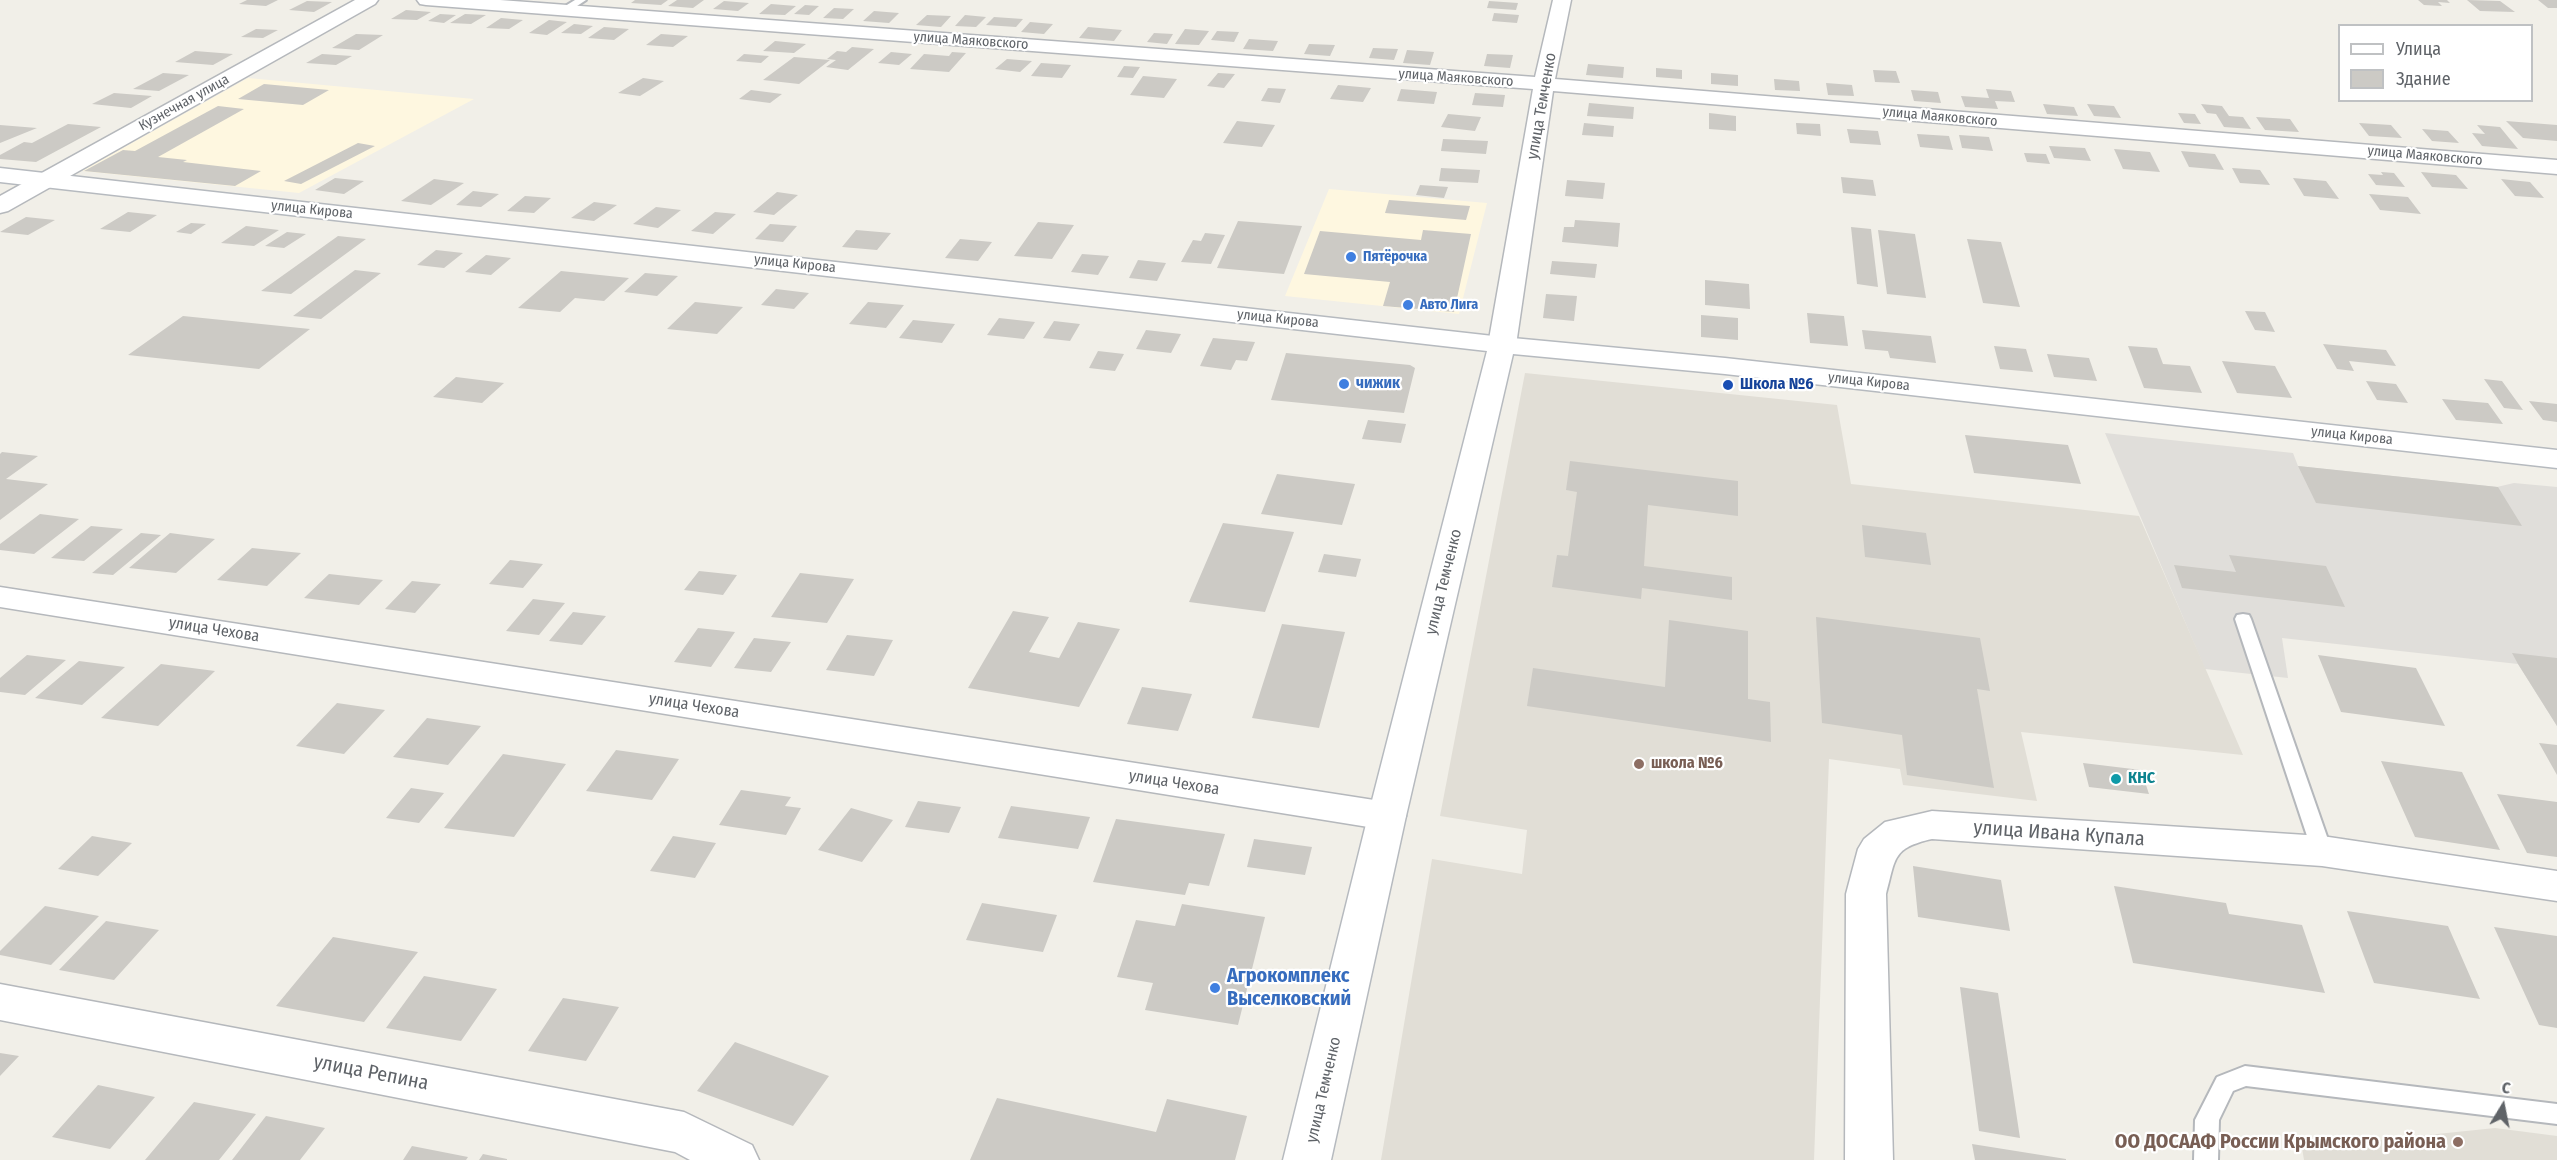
<!DOCTYPE html>
<meta charset="utf-8">
<style>
body{margin:0}
#map{position:relative;width:2557px;height:1160px;overflow:hidden;background:#f1efe8;font-family:"Fira Sans Condensed",sans-serif}
canvas{display:block}
.legend{position:absolute;left:2338px;top:24px;width:195px;height:78px;box-sizing:border-box;background:#fff;border:2px solid #bfc1c3;margin:0;padding:8px 10px;list-style:none;font-size:18px;color:#5f6368}
.legend li{display:flex;align-items:center;gap:12px;height:30px}
.legend b{width:30px;border:2px solid #bfc1c3}
.north{position:absolute;left:2473px;top:1076px;width:60px;height:60px;-webkit-text-stroke:4px #fff;paint-order:stroke;rotate:10deg;font-size:16px;font-weight:700;line-height:24px;text-align:center;color:#5f6368}
.north::after{content:'';display:block;margin:auto;width:21px;height:27px;background:#5f6368;clip-path:polygon(50% 0,100% 100%,50% 72%,0 100%)}
</style>
<div id="map">
<canvas width="2557" height="1160"></canvas>
<ul class="legend">
<li><b style="height:8px;background:#fff"></b>Улица</li>
<li><b style="height:16px;background:#cccac5"></b>Здание</li>
</ul>
<div class="north">С</div>
</div>
<script>
const ctx = document.querySelector('canvas').getContext('2d');
ctx.lineJoin = 'round';
function fill(path, color) { ctx.fillStyle = color; ctx.fill(path, 'evenodd'); }
function stroke(path, color, width, dash) { ctx.strokeStyle = color; ctx.lineWidth = width; ctx.lineCap = dash ? 'butt' : 'round'; ctx.setLineDash(dash || []); ctx.stroke(path); }
function drawText(font, color, halo, rows, align = 'center') {
  ctx.font = font + ' "Fira Sans Condensed",sans-serif'; ctx.lineWidth = 4.5; ctx.setLineDash([]); ctx.textBaseline = 'middle'; ctx.strokeStyle = halo; ctx.fillStyle = color; for (const [text, x, y, turn = 0] of rows) {
    ctx.save(); ctx.translate(x, y); ctx.rotate((+turn || 0) * Math.PI / 180); ctx.textAlign = isNaN(turn) ? turn : align; if (halo) ctx.strokeText(text, 0, 0); ctx.fillText(text, 0, 0); ctx.restore();
  }
}
const commercial = new Path2D(`
 M248,78L474,99L299,193L82,171Z
 M1329,189L1487,203L1459,314L1285,296Z`);
const industrial = new Path2D(`
 M2105,433L2293,453L2298,466L2497,487L2514,483L2557,487V726L2518,664L2282,638L2288,678L2205,669Z`);
const education = new Path2D(`
 M1525,373L1837,405L1851,484L2139,516L2243,755L2021,732L2037,801L1903,785L1900,769L1829,759L1814,1160H1381L1432,859L1522,874L1527,830L1440,816Z
 M2495,1128L2557,1136V1160H2304L2302,1148Z`);
const building = new Path2D(`
 M247,0H278L266,6L239,4Z
 M635,0H668L661,5L631,3Z
 M677,0H704L693,8L668,6Z
 M2418,0H2447L2450,3L2438,2L2442,6L2424,5Z
 M2467,0L2500,1L2515,12L2480,11Z
 M2538,0H2557V8H2548Z
 M307,1L332,2L314,12L289,10Z
 M724,1L749,3L738,11L713,9Z
 M1489,1L1518,3L1516,10L1487,8Z
 M771,4L796,6L785,15L759,14Z
 M805,5L819,6L809,15L794,14Z
 M834,8L854,9L843,19L823,18Z
 M406,10L431,12L417,20L391,19Z
 M874,11L899,13L889,23L863,21Z
 M1494,13L1519,15L1517,23L1492,21Z
 M440,14L456,15L444,23L428,21Z
 M465,14L486,15L471,24L450,23Z
 M927,15L951,16L941,27L916,25Z
 M965,15L986,17L976,27L955,26Z
 M994,17L1023,19L1016,27L986,25Z
 M501,18L523,20L509,29L486,28Z
 M549,20L567,22L547,35L529,33Z
 M1030,22L1053,24L1044,34L1021,32Z
 M574,24L593,26L581,34L561,33Z
 M604,27L629,29L614,40L588,38Z
 M1088,27L1122,30L1114,41L1079,38Z
 M256,29L278,30L263,38L241,37Z
 M1185,29L1209,31L1199,45L1175,44Z
 M1217,31L1239,32L1234,42L1211,40Z
 M1154,33L1173,34L1167,44L1147,42Z
 M356,34L383,35L359,50L332,48Z
 M661,34L688,36L673,47L646,45Z
 M1249,39L1278,41L1273,51L1243,49Z
 M775,41L806,44L794,53L763,51Z
 M1309,44L1335,45L1330,56L1304,54Z
 M852,47L874,49L848,70L826,67L836,60L827,59L837,51L846,52Z
 M1373,48L1398,49L1394,60L1369,58Z
 M1407,50L1434,52L1430,65L1403,63Z
 M195,51L233,54L213,65L175,62Z
 M891,52L912,54L899,65L878,63Z
 M952,52L966,53L949,72L910,69L924,54L949,56Z
 M322,54L352,56L336,65L306,63Z
 M744,54L769,56L761,63L736,61Z
 M1487,54L1513,55L1510,68L1484,66Z
 M794,57L830,60L799,84L763,80Z
 M1007,59L1032,61L1020,72L995,69Z
 M1041,63L1071,65L1062,78L1031,76Z
 M1588,64L1624,67L1623,78L1586,75Z
 M1124,66L1140,67L1133,78L1117,77Z
 M1656,68L1682,70V79L1656,77Z
 M1873,70L1896,71L1900,83L1875,82Z
 M163,73L189,75L159,91L133,89Z
 M1218,73L1235,74L1224,88L1207,86Z
 M1711,73L1738,75V86L1711,84Z
 M1143,76L1177,79L1164,98L1130,95Z
 M643,78L664,81L640,96L618,93Z
 M1774,79L1799,81L1800,91L1775,90Z
 M1826,83L1852,85L1854,96L1828,95Z
 M264,84L329,90L303,105L238,99Z
 M1338,85L1371,88L1363,102L1330,99Z
 M1268,88L1286,89L1280,103L1261,101Z
 M1401,89L1437,92L1434,104L1397,101Z
 M1986,89L2011,91L2015,102L1995,101L1998,109L1965,107L1961,96L1989,98Z
 M751,90L782,94L770,103L739,99Z
 M1911,90L1938,92L1941,103L1914,101Z
 M114,93L152,96L131,108L92,104Z
 M1475,93L1505,95L1503,107L1472,105Z
 M1589,103L1634,107L1633,119L1587,116Z
 M2043,104L2074,107L2078,116L2047,114Z
 M2087,104L2114,106L2121,118L2094,116Z
 M2201,104L2222,106L2229,116L2243,117L2251,129L2224,127L2216,114L2207,113Z
 M218,106L244,109L158,157L187,160L183,162L261,171L235,186L84,171L123,150L135,151Z
 M1709,113L1736,116V131L1709,129Z
 M2178,113L2195,114L2201,124L2184,123Z
 M1448,114L1481,117L1475,131L1441,127Z
 M2256,117L2290,119L2299,132L2265,130Z
 M1237,121L1275,125L1262,147L1223,143Z
 M2506,121L2557,125V141L2523,138Z
 M1584,123L1614,126L1613,137L1582,135Z
 M1796,123L1820,124L1821,136L1797,134Z
 M2359,123L2391,125L2402,138L2369,136Z
 M68,124L101,127L36,162L0,159V155L24,142L32,143Z
 M0,125L37,128L0,143Z
 M2477,125L2500,127L2518,149L2482,146L2472,133L2485,134Z
 M1847,129L1878,131L1881,145L1850,143Z
 M2422,129L2448,131L2459,143L2432,141Z
 M1917,134L1949,136L1953,150L1920,147Z
 M1959,135L1989,137L1993,151L1962,148Z
 M1443,139L1488,141L1486,154L1441,151Z
 M358,143L375,146L301,184L284,181Z
 M2049,146L2085,148L2091,161L2054,158Z
 M2114,149L2150,152L2160,172L2123,169Z
 M2181,151L2215,154L2224,170L2189,167Z
 M2024,153L2046,154L2050,164L2027,162Z
 M1441,168L1480,170L1478,183L1439,181Z
 M2232,168L2260,170L2270,185L2240,183Z
 M2381,172L2394,173L2405,187L2376,185L2368,174L2383,175Z
 M2421,172L2456,175L2468,189L2432,187Z
 M1841,177L1873,180L1876,196L1843,193Z
 M335,178L364,181L344,194L315,190Z
 M2293,178L2326,181L2339,199L2304,196Z
 M434,179L464,183L431,205L401,201Z
 M2501,179L2530,182L2544,198L2515,196Z
 M1567,180L1605,183L1603,199L1565,196Z
 M1420,185L1448,187L1444,198L1416,195Z
 M473,191L499,194L481,207L456,205Z
 M777,192L798,195L774,215L753,212Z
 M2369,194L2408,197L2421,214L2380,210Z
 M525,196L551,198L534,213L507,211Z
 M1389,200L1470,206L1466,220L1385,213Z
 M594,202L617,205L594,221L571,218Z
 M656,207L681,210L658,228L633,224Z
 M128,212L157,215L130,232L100,229Z
 M715,212L736,214L713,234L691,231Z
 M26,217L55,220L28,235L0,232Z
 M1575,220L1620,223L1618,247L1562,242L1564,227H1574Z
 M1238,221L1302,226L1284,274L1217,268Z
 M1038,222L1074,225L1052,259L1014,256Z
 M191,223L206,224L191,234L176,232Z
 M770,224L797,226L783,242L755,239Z
 M246,226L279,230L254,246L221,243Z
 M1851,227L1871,229L1878,287L1857,284Z
 M856,230L891,233L877,250L842,247Z
 M1423,230L1471,234L1454,312L1383,306L1390,282L1304,274L1320,231L1421,240Z
 M1878,230L1915,234L1926,298L1887,294Z
 M287,232L306,234L284,248L265,246Z
 M1205,233L1225,235L1211,264L1181,262L1193,240L1201,241Z
 M338,236L366,239L291,294L261,291Z
 M960,239L992,242L978,261L945,258Z
 M1967,239L2001,242L2020,307L1983,303Z
 M436,250L463,253L444,268L417,265Z
 M1082,254L1109,256L1098,275L1071,272Z
 M486,255L511,258L491,275L465,272Z
 M1138,260L1166,263L1157,281L1129,278Z
 M1552,261L1597,264L1595,278L1550,274Z
 M355,270L381,273L321,319L293,316Z
 M561,271L629,278L604,301L575,298L560,312L518,308Z
 M645,273L678,276L657,296L624,292Z
 M1705,280L1749,284L1750,309L1705,305Z
 M776,289L809,293L794,309L761,305Z
 M1546,294L1577,296L1574,321L1543,318Z
 M695,302L743,307L717,334L667,329Z
 M868,302L904,305L886,328L849,324Z
 M2245,311L2265,312L2275,332L2255,330Z
 M1807,313L1844,316L1848,346L1810,343Z
 M1701,315L1738,318V340L1701,337Z
 M183,316L310,329L259,369L128,355Z
 M999,318L1035,322L1024,339L987,335Z
 M913,320L955,324L942,343L899,338Z
 M1054,321L1080,324L1070,341L1043,338Z
 M1146,330L1181,334L1171,353L1136,349Z
 M1862,330L1931,336L1936,363L1890,358L1888,351L1865,349Z
 M1213,338L1255,342L1247,361L1236,360L1231,370L1200,366Z
 M2323,344L2386,350L2396,366L2349,361L2354,371L2337,369Z
 M1994,346L2026,349L2033,372L2000,369Z
 M2128,346L2157,348L2163,364L2190,366L2202,393L2144,388Z
 M1098,351L1124,354L1115,371L1089,368Z
 M1286,353L1410,365L1415,368L1404,413L1271,400Z
 M2047,354L2089,358L2097,381L2054,377Z
 M2222,361L2275,366L2292,398L2237,393Z
 M456,377L504,383L482,403L433,397Z
 M2484,379L2502,381L2523,410L2504,408Z
 M2366,381L2396,384L2408,403L2377,400Z
 M2442,399L2488,403L2503,424L2456,420Z
 M2529,401L2557,404V422L2543,420Z
 M1368,420L1406,424L1401,443L1362,439Z
 M1965,435L2068,445L2081,484L1974,473Z
 M2,452L38,456L6,479L48,484L0,520V454Z
 M1570,461L1738,481V516L1648,505L1644,566L1732,577V600L1642,588L1641,599L1552,587L1557,555L1568,556L1577,492L1566,490Z
 M2298,466L2498,487L2522,526L2316,503Z
 M1277,474L1355,484L1342,525L1261,514Z
 M40,514L79,519L34,554L0,550V544Z
 M1223,523L1294,532L1265,612L1189,602Z
 M1862,525L1926,533L1931,565L1865,557Z
 M91,526L123,529L84,561L51,558Z
 M141,533L161,535L113,575L92,573Z
 M170,533L215,539L176,573L129,568Z
 M252,548L301,553L267,586L217,580Z
 M1324,554L1361,559L1356,577L1318,572Z
 M2229,555L2326,566L2345,607L2182,588L2174,565L2236,572Z
 M510,560L543,564L523,588L489,584Z
 M699,571L737,575L723,595L684,590Z
 M800,573L854,579L827,623L771,617Z
 M329,574L383,580L359,605L304,598Z
 M412,581L441,584L415,613L385,609Z
 M533,599L565,603L539,635L506,631Z
 M1013,611L1049,617L1029,652L1059,658L1078,622L1120,629L1079,707L968,688Z
 M573,612L606,616L582,645L549,641Z
 M1816,617L1980,638L1990,691L1977,689L1994,788L1907,775L1902,735L1822,723Z
 M1669,620L1748,631V699L1770,702L1771,742L1527,706L1533,668L1665,687Z
 M1282,624L1345,632L1319,728L1252,718Z
 M698,628L735,632L711,667L674,662Z
 M847,635L893,640L874,676L826,670Z
 M754,638L791,642L771,672L734,668Z
 M2512,653L2557,658V726L2518,664Z
 M27,655L66,660L25,695L0,692V678Z
 M2318,655L2416,668L2445,726L2341,712Z
 M79,661L125,667L82,705L35,698Z
 M161,664L215,671L158,726L101,718Z
 M1142,687L1192,694L1178,731L1127,724Z
 M337,703L385,710L344,754L296,746Z
 M427,718L481,726L448,765L393,757Z
 M2539,743L2557,745V775Z
 M616,750L679,759L652,800L586,791Z
 M503,754L566,764L514,837L444,828Z
 M2381,761L2462,772L2500,850L2415,837Z
 M2083,763L2141,770L2149,794L2089,787Z
 M411,788L444,793L419,823L386,818Z
 M741,790L791,797L785,806L801,808L786,835L719,825Z
 M2497,794L2557,802V857L2527,853Z
 M918,801L961,807L949,833L905,827Z
 M1011,806L1090,817L1078,849L998,838Z
 M851,808L893,820L862,862L818,850Z
 M1116,819L1225,834L1209,886L1189,883L1185,895L1093,882Z
 M92,836L132,843L98,876L58,869Z
 M673,836L716,843L695,878L650,871Z
 M1254,839L1312,847L1305,875L1247,867Z
 M1913,866L2001,880L2010,931L1918,917Z
 M2114,886L2226,903L2229,914L2302,925L2325,993L2133,963Z
 M982,903L1057,915L1043,952L966,940Z
 M1182,904L1265,917L1238,1025L1145,1010L1153,983L1117,977L1136,920L1175,926Z
 M45,906L99,916L51,965L0,955V951Z
 M2347,911L2448,926L2480,999L2374,983Z
 M106,921L159,930L114,980L59,970Z
 M2494,927L2557,936V1028L2539,1025Z
 M333,937L418,952L364,1022L276,1006Z
 M424,976L497,989L461,1041L386,1028Z
 M1960,987L1998,993L2020,1138L1979,1131Z
 M563,998L619,1007L586,1061L528,1051Z
 M735,1042L829,1076L793,1126L697,1091Z
 M0,1053L19,1056L0,1076Z
 M98,1085L155,1097L110,1149L52,1137Z
 M997,1098L1156,1132L1167,1099L1247,1116L1235,1160H970Z
 M194,1102L256,1114L219,1160H145Z
 M266,1116L325,1128L300,1160H232Z
 M1972,1144L2066,1159V1160H1975Z
 M412,1146L468,1157L466,1160H403Z
 M483,1154L507,1159V1160H479Z`);
const service = new Path2D(`
 M575,0H586L568,12H562V8Z
 M2243,614L2249,615L2251,619L2332,851L2329,856L2322,858L2315,856L2312,851L2235,619L2237,615Z
 M2245,1066L2557,1104V1124L2246,1086L2233,1091L2219,1120L2218,1160H2194L2195,1120L2217,1077Z`);
const minor = new Path2D(`
 M355,0H378L375,4L8,211L0,213V196Z
 M417,0H500L1535,77L1553,0H1571L1555,79L2557,160V174L1553,91L1516,345L1512,351L1502,353L1492,351L1488,345L1533,89L426,5L420,4Z
 M0,587L1387,802L1401,806L1406,816L1401,826L1387,830L0,607Z
 M1932,811L2322,836L2557,871V901L2322,866L1932,839C1892,848 1896,858 1886,894L1893,1160H1845L1846,894L1858,849L1864,839L1885,822Z
 M0,984L684,1112L752,1145L759,1160H690L675,1152L0,1020Z`);
const secondary = new Path2D(`
 M0,168L1502,337L1725,358L2557,450V468L1725,374L1513,354L1406,816L1331,1160H1283L1368,816L1487,351L0,182Z`);
const markers = [
 [1351,257,6,"#3f7fe0"],
 [1408,305,6,"#3f7fe0"],
 [1344,384,6,"#3f7fe0"],
 [1728,385,6,"#1a4fb4"],
 [1639,764,6,"#8d6e63"],
 [2116,779,6,"#0f9aa8"],
 [1215,988,6,"#3f7fe0"],
 [2458,1142,6,"#8d6e63"]
];
const farStreetnames = [
 ["улица Маяковского",971,41,4],
 ["улица Маяковского",1456,78,4],
 ["Кузнечная улица",184,103,-29],
 ["улица Маяковского",1940,117,5],
 ["улица Маяковского",2425,156,5],
 ["улица Кирова",312,210,6],
 ["улица Кирова",795,264,6],
 ["улица Кирова",1278,319,6],
 ["улица Кирова",1869,382,6],
 ["улица Кирова",2352,436,6]
];
const farShopnames = [
 ["Пятёрочка",1363,257],
 ["Авто Лига",1420,305]
];
const streetNames = [
 ["улица Темченко",1542,106,-80],
 ["улица Темченко",1444,582,-76],
 ["улица Чехова",214,630,9],
 ["улица Чехова",694,706,9],
 ["улица Чехова",1174,783,9],
 ["улица Темченко",1324,1090,-77]
];
const shopNames = [
 ["чижик",1356,384]
];
const transitNames = [
 ["Школа №6",1740,385]
];
const educationNames = [
 ["школа №6",1651,764]
];
const cultureNames = [
 ["КНС",2128,779]
];
const nearStreetnames = [
 ["улица Ивана Купала",2059,834,4],
 ["улица Репина",371,1073,11]
];
const nearShopnames = [
 ["Агрокомплекс",1227,976],
 ["Выселковский",1227,999]
];
const nearEducationnames = [
 ["ОО ДОСААФ России Крымского района",2446,1142]
];
fill(commercial, '#fef7e0');
fill(industrial, '#e0deda');
fill(education, '#e1ded6');
fill(building, '#cccac5');
stroke(service, '#b5b8bc', 4);
stroke(minor, '#b5b8bc', 3);
stroke(secondary, '#b6babf', 3);
fill(service, '#fff');
fill(minor, '#fff');
fill(secondary, '#fff');
for (const [x, y, r, color] of markers) { const dot = new Path2D(); dot.arc(x, y, r, 0, 2 * Math.PI); ctx.fillStyle = color; ctx.fill(dot); stroke(dot, '#fff', 2); }
drawText('14px', '#5f6368', '#fff', farStreetnames);
drawText('bold 14px', '#366cbe', '#fff', farShopnames, 'left');
drawText('16px', '#5f6368', '#fff', streetNames);
drawText('bold 16px', '#366cbe', '#fff', shopNames, 'left');
drawText('bold 16px', '#164399', '#fff', transitNames, 'left');
drawText('bold 16px', '#785e54', '#fff', educationNames, 'left');
drawText('bold 16px', '#0d838f', '#fff', cultureNames, 'left');
drawText('20px', '#5f6368', '#fff', nearStreetnames);
drawText('bold 20px', '#366cbe', '#fff', nearShopnames, 'left');
drawText('bold 20px', '#785e54', '#fff', nearEducationnames, 'right');
</script>
